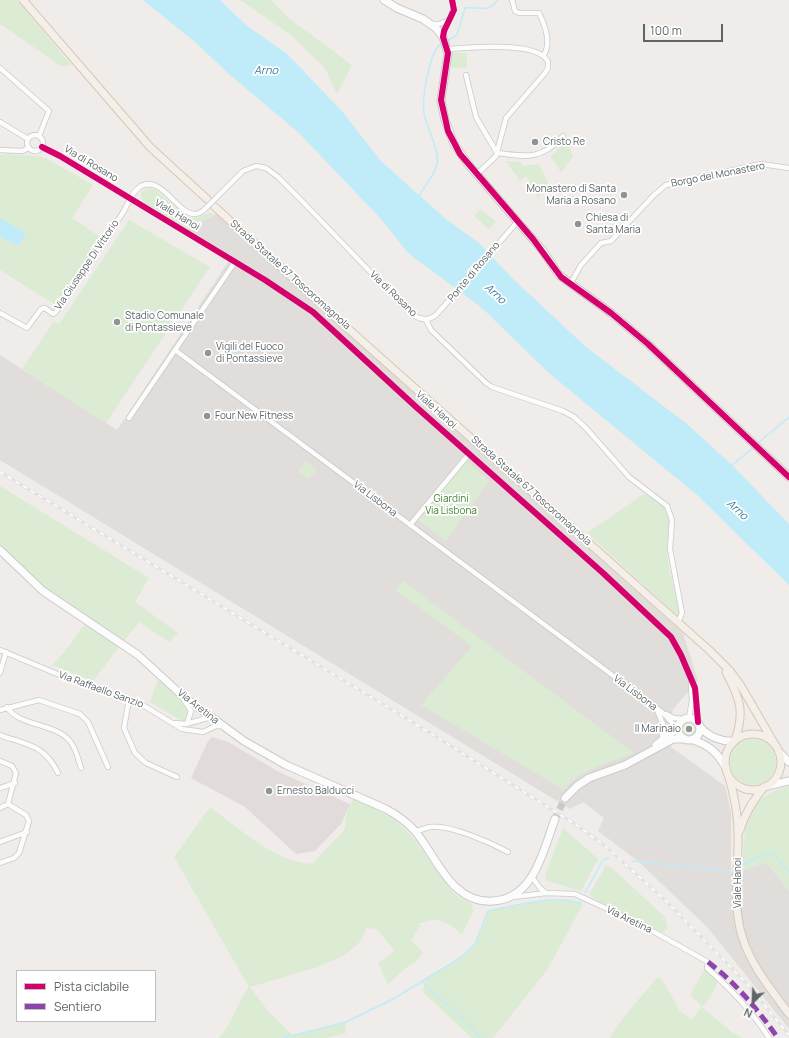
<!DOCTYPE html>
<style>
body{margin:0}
#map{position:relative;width:789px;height:1038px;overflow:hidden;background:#efece9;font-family:Manrope,sans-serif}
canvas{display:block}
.legend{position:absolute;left:16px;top:970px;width:140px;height:52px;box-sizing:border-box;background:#fff;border:1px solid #bfc1c3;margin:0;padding:5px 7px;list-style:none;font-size:12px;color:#5e6568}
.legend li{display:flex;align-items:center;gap:8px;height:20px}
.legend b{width:20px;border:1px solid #bfc1c3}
.north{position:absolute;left:733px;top:982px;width:40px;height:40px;-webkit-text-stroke:3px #fff;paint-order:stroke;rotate:204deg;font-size:11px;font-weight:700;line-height:16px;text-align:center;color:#5e6568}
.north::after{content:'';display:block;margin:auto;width:14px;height:18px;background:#5e6568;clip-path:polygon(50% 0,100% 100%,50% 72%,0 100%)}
.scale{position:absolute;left:643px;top:24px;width:80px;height:18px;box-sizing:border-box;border:2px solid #5e6568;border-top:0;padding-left:5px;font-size:12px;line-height:14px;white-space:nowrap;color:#5e6568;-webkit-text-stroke:3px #fff;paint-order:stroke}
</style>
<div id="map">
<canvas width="789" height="1038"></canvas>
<ul class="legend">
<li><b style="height:5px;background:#d6006c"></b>Pista ciclabile</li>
<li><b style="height:5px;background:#8e44ad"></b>Sentiero</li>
</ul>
<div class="north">N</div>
<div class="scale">100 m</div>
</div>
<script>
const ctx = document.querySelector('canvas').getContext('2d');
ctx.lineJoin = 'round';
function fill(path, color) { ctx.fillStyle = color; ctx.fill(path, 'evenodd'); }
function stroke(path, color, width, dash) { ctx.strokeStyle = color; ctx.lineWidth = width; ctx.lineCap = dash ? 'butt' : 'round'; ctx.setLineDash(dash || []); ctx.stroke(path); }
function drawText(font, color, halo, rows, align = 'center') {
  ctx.font = font + ' Manrope,sans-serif'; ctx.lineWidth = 3.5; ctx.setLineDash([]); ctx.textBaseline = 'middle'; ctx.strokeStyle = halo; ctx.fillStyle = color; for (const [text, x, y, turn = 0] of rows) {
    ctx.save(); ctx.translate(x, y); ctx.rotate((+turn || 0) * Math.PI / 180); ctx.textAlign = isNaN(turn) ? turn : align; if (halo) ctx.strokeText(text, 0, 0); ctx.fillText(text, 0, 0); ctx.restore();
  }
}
const industrial = new Path2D(`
 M217,213L445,420L683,633L698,681L673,709L667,729L671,747L725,786L731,813V873L767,863L789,891V1029L708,928L639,862L598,831L604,818L583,802L570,809L0,460V355L117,430L232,256L189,230Z`);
const education = new Path2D(`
 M212,737L228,742L279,772L350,804L341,824L315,851L296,854L245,807L191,778L208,741Z`);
const green = new Path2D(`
 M0,0H17L71,65L61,66L0,24Z
 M240,0H271L287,17L352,65L337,94L325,68L291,35Z
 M453,53H467V68H449Z
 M567,139L573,157L561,172L551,157Z
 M0,154L37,156L45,158L93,185L72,218L103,239L57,306L0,270Z
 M506,161L521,162L523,166L539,164L548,183L538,198L526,176L520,181Z
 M151,188C175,199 180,230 210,212L214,215L189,230L143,202L141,192L145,189Z
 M481,209L496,222L489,229L474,216Z
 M129,220L210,267L106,423L22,369L54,321L59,324Z
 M466,460L489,481L446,541L417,519L420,515L423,516L429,509V504Z
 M306,461L317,470L309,479L298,472Z
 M0,486L149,578L135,602L178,633L169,642L139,622L124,641L45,589L0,547Z
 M644,494C652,496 662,502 666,510C673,521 668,537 667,549C667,566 676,594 680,612L678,616L587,533Z
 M403,581L634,753C615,761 574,772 564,790L421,705L472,646L395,590Z
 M85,624L119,647L93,681L52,665L66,650Z
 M159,676L188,709L186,720L183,722L150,702Z
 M682 729a7 7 0 1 1 14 0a7 7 0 1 1-14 0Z
 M730 762a23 23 0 1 1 46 0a23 23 0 1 1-46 0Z
 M789,786V891L767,863L743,870C744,830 742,797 789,786Z
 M353,799L375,809L395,820L410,834L454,894L472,904L473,912L462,934C446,921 437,915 417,925H421L411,940L423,953L415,963L407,967L388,984L378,963L395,951L377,929L366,928L361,941L345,955L318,967L250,987L269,1012L292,1035L346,1022V1033L326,1038H219C233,1023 237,1003 249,987L174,857L210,807C240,829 273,861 312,864L345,829L347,811Z
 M563,828L598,859L581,891L545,880L546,873Z
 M606,865L613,869L665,917L668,929L661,933L591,897L590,893Z
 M567,899L583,904L547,970L493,1038H472L423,992L425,978C441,969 463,960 474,945C481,935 484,922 488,911L519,904Z
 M705,968L719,980L709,999L702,1007L732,1032L743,1038H611L610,1036L630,1009L658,977L664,982L679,1010L692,1020L702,1006L690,995Z`);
const water = new Path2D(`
 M143,0H220L247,26L286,53L341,110L381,161L412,189L446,219L480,244L513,279L586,347L687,424L732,465L789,524V585L697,495L550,374L482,308L408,253L381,219L299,133L229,74L195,42Z
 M0,218L26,233L18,246L0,236Z`);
const stream = new Path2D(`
 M447,41L457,35L465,8C479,6 487,14 498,0
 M419,196C423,189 436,172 437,164C440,150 426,127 424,113C422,98 429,51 442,43
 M757,444L789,417
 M731,466L754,447
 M632,861L730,871
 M741,865L772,852L789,872
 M585,893L603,860L609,858
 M422,981L481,1038
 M283,1038L346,1022L395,998L460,958L475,944L488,911C517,905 551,895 580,903V901`);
const secondaryTunnel = new Path2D(`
 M555,819L565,798`);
const street = new Path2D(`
 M512,0L515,11L519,13H539C545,25 551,43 544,55
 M431,24H439L447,21
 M443,37C444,23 457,14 452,0
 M447,49C467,48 539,40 548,62V68L545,73L506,118L496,156L477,174
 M0,68L49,111L39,136
 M466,75L476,117L497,153C526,157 542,160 563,136
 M0,122L28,139
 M27 143a8 8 0 1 1 16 0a8 8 0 1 1-16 0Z
 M42,147L60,156L265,280L313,312L415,406L603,573L671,637L681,655L695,688L698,722
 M0,150L22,151L29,148
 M217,197L243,171L256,166L266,168L278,177L302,201L406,309C415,318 426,324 437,314L518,221
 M235,262L175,350L662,712L677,728
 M571,283L581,265L601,243L611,241L654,195L666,185L761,164L789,168
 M0,313L27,328L41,309L45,308L53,314L55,313C79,281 100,247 122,214C128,205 131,192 141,186C166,173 183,231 205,209
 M426,320L431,330L486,383L492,387L563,411L574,417L586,428L629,477L667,506L672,520L670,549L682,613L678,622
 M129,418L175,350
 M410,525L469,454
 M0,650L86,686L141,704L182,729L203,732L216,726H222
 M0,673L6,652
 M129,699L124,728L135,753L146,763L177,777
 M184,700L191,711L187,724
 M7,707C18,726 54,723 69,740C76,747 78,759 81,768
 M0,710L39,700L80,714L88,722L108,767
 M657,710L663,724L662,740
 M666,714L674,718L683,719
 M689,717L692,701L691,684
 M174,723L186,724L211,717
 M0,735C27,745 45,745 58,773
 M0,761L12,766L16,773L8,804L26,815L29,821L19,853L14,858L0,863
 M0,788L15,783
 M0,808L8,804
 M415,832C420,830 425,828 430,827C450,824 491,843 508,852
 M0,842L27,832
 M532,877L540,888L546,893
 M513,897L546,893L575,894L640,924L708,962L707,968C731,989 752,1011 769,1038`);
const secondary = new Path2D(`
 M384,0L397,8L423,19L436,28L443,37L448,53L441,100L445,120L454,144L468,164L543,251L559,275L611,313L648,344L789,477
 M0,550L43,591L138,655L185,698L244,741L286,765L386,809C397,815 407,822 415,831C437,857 451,904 493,901C534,899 543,851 555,819
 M678 729a11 11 0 1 1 22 0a11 11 0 1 1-22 0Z
 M700,727C709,737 722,742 734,741
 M693,740C709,745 718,753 726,768
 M656,745L677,728
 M779,752L789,762
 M767,786L789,781
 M565,798L577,786L589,778L625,765L673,739H684`);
const primary = new Path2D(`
 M23,0L150,147L207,199
 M215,207L344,325L708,649L730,671L741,686L774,743
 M726,672C740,698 745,712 735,740
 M725 762a28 28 0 1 1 56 0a28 28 0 1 1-56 0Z
 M728,774C734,794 738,812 738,833C739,868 732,903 742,936C751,966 771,989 789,1014
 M740,830C745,813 753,801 764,787`);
const rail = new Path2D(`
 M0,472L427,731L575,824L605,846L665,900L747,984L789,1035`);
const streetBridge = new Path2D(`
 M205,209L217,197`);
const quiet = new Path2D(`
 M708,962C737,984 757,1009 778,1038`);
const cycleway = new Path2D(`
 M452,0L454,10L444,31L443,37L448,53L441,100L448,131L460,154L533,239L561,277L611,313L648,344L789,477
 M42,147L60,156L265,280L313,312L415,406L603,573L671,637L681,655L695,688L698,722`);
const markers = [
 [535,142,4,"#919495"],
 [624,195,4,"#919495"],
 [578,224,4,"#919495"],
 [117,322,4,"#919495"],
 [208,353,4,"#919495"],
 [207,416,4,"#919495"],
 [689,729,4,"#919495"],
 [269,791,4,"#919495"]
];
const poiNames = [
 ["Cristo Re",543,142],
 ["Monastero di Santa",616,189,"right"],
 ["Maria a Rosano",616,201,"right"],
 ["Chiesa di",586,218],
 ["Santa Maria",586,230],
 ["Stadio Comunale",125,316],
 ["di Pontassieve",125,328],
 ["Vigili del Fuoco",216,347],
 ["di Pontassieve",216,359],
 ["Four New Fitness",215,416],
 ["Il Marinaio",681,729,"right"],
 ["Ernesto Balducci",277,791]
];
const streetNames = [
 ["Via di Rosano",91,164,31],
 ["Borgo del Monastero",718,175,-11],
 ["Viale Hanoi",177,215,31],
 ["Via Giuseppe Di Vittorio",87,265,-56],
 ["Ponte di Rosano",474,272,-50],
 ["Strada Statale 67 Toscoromagnola",290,275,42],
 ["Via di Rosano",393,294,44],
 ["Viale Hanoi",436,410,42],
 ["Strada Statale 67 Toscoromagnola",531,491,42],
 ["Via Lisbona",375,499,37],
 ["Via Raffaello Sanzio",101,690,20],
 ["Via Lisbona",635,693,37],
 ["Via Aretina",198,707,38],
 ["Viale Hanoi",738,883,-90],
 ["Via Aretina",629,920,26]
];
const parkNames = [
 ["Giardini",451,499],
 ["Via Lisbona",451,511]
];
const waterNames = [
 ["Arno",266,71],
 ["Arno",495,294,42],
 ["Arno",737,510,42]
];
fill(industrial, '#e0dddb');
fill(education, '#e1dcd9');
fill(green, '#dcebd4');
fill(water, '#bfecf8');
stroke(stream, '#bfecf8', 1.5);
stroke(secondaryTunnel, '#cbcac9', 7, [7, 3.5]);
stroke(street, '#c9cac9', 6);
stroke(secondary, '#cbcbcb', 9);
stroke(primary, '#d8c7b6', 9);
stroke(street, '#fdfcfc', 4.5);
stroke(secondary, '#fdfcfc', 7);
stroke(primary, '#f4efe9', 7);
stroke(rail, '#e3e3e3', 3);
stroke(rail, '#fff', 1.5, [4.5]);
stroke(streetBridge, '#c9cac9', 6, []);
stroke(streetBridge, '#fdfcfc', 4.5);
stroke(quiet, '#8e44ad', 5, [10, 5]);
stroke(cycleway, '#d6006c', 6);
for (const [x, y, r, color] of markers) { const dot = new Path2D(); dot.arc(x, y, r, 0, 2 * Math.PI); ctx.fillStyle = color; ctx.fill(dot); stroke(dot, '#fff', 1.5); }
drawText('10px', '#5e6568', '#fff', poiNames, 'left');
drawText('10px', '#5e6568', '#fff', streetNames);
drawText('10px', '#3f8530', '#fff', parkNames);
drawText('italic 11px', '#377e9c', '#fff', waterNames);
</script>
